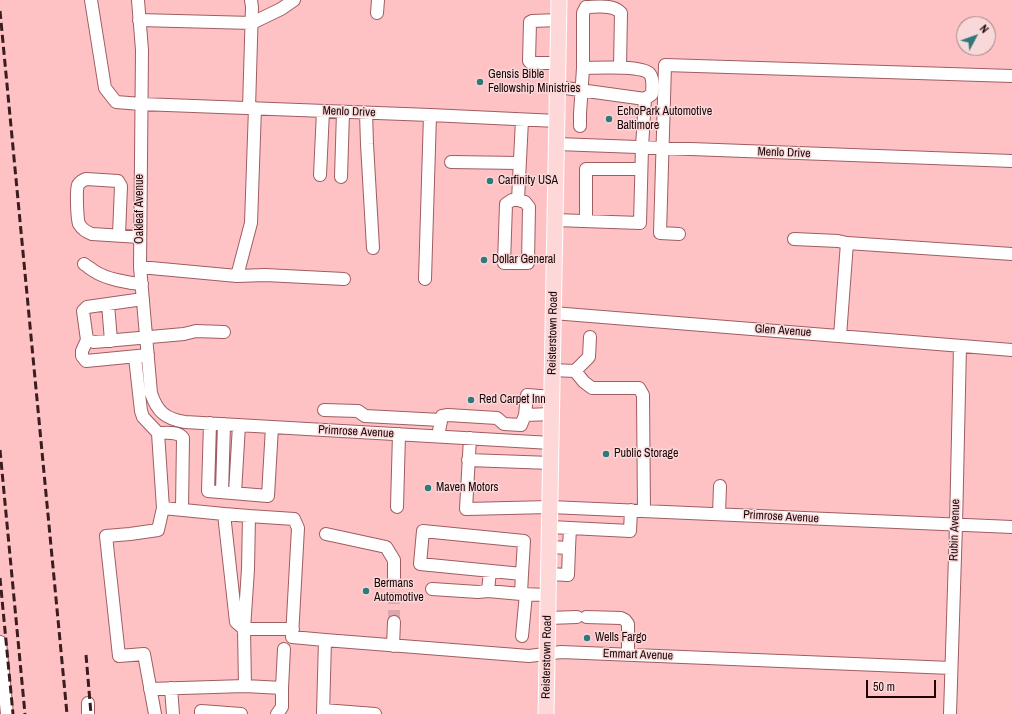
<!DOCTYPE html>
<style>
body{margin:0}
#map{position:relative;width:1012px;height:714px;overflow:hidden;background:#ffc2c4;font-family:"Archivo Narrow",sans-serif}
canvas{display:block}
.north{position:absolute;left:956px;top:16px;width:40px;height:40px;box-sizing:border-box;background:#f8d8d9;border:1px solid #a08485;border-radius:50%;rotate:49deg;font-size:11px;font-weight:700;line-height:16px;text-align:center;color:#1d0507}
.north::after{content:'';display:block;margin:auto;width:14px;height:18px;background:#30797a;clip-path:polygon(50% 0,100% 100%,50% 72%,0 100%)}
.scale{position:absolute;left:866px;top:680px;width:70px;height:18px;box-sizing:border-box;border:2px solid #1d0507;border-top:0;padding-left:5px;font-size:12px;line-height:14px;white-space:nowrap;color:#1d0507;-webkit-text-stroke:3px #f8d8d9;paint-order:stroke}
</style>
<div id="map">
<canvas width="1012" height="714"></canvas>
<div class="north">N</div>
<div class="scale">50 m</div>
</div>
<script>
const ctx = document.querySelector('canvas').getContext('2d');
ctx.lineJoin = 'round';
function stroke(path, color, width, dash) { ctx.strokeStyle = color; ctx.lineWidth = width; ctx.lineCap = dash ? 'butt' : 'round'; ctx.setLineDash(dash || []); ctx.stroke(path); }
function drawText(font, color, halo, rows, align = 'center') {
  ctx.font = font + ' "Archivo Narrow",sans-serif'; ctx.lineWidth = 3; ctx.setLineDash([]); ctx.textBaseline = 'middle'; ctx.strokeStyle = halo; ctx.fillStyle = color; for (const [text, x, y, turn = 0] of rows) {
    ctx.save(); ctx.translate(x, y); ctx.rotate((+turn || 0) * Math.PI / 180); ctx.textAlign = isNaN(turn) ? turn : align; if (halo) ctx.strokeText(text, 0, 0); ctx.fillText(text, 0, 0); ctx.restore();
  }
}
const minorTunnel = new Path2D(`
 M394,622V580`);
const minor = new Path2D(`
 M91,0L105,88L116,102L141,104L430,115L557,121
 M138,0L142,50L140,267L151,393C157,412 166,419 185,422L551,443
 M377,13L378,0
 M139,20L252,23L281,9L294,0
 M558,63H531L529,61L530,22L532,21L559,20
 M583,68V13L586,7C597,7 613,4 621,13L620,67
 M249,108L252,7L251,0
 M366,113L367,144L373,248
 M580,126V114L583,68C596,68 639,65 649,73C654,78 652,88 652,94L645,99
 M557,144L1012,161
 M451,162L519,163
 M320,175L323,111
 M341,177L343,112
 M518,200H512L506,204L504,263H528L529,207L525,202L518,200L522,120
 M555,220L640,223L642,147L645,99L558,87
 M586,221V169H641
 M679,234L660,233L665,65L1012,76
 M119,235L121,186L118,181L86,179C83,180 80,182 78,185C76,190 77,218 79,224C82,229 86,232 92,234L140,237
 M794,239L838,241L847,243
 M84,264C87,266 91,269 94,271C106,279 128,283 142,284
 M140,267L237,276L265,275L344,279
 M237,276L251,223L255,108
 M425,279L430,115
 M143,299L87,307L83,311L87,340L94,342L184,334L196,331L224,332
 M108,304L111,341
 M553,313L1012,350
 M840,336L847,243L1012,254
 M87,340L82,351V356L86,361L148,355
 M135,357L141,411L143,417L158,433
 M552,370L575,371L584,382L592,388H639L643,395L644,511
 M575,371L589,357L590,337
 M324,410L358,411L365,416L441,420
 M525,415L527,395L552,397
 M210,423L208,491L268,496L272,427
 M438,436L442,416L448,415L497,418L504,424L521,425L525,415L552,414
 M470,438L466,509L550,507L1012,527
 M468,460L551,463
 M222,492L224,424
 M235,493L239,425
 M397,507L399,434
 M224,514L249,516
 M719,514L720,486
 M550,527L630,531L631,510
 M326,534L386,547L394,560V580
 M549,547L569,548L570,528
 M490,571L488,591L521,594
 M522,574L524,541L423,531L420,564L522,574L521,594L548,595
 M548,574L568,575L569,548
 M432,589L478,592L488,591
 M586,617L621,618L625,620L628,624V655
 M548,618L577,617
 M293,629H244L248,569L249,516L294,519L298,528L292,637L325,640L529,656L561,652L951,668
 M522,636L526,594
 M0,642L7,714
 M393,646L394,622
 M245,686L282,688V707L277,714
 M171,688L173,714
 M282,688L284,649
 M150,689L245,686L244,629L236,622L224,514L163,508
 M88,703V714
 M323,710L375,714
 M155,714L144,654L119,656L106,536L130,534L158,530L163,508L158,433C166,433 178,431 183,438L182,509
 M201,714V711L241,714
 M323,714L325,640
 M950,714L956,525L960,346`);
const major = new Path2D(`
 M546,714L559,0`);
const rail = new Path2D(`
 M0,11L67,714
 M0,450L25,714
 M0,578L13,714
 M86,655L91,714`);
const markers = [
 [480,82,4,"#30797a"],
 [609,119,4,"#30797a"],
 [490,181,4,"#30797a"],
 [484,260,4,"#30797a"],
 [471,400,4,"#30797a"],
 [606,454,4,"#30797a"],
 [428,488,4,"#30797a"],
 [366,591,4,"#30797a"],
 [587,638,4,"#30797a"]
];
const poiNames = [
 ["Gensis Bible",488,75],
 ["Fellowship Ministries",488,89],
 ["EchoPark Automotive",617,112],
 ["Baltimore",617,126],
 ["Carfinity USA",498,181],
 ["Dollar General",492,260],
 ["Red Carpet Inn",479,400],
 ["Public Storage",614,454],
 ["Maven Motors",436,488],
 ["Bermans",374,584],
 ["Automotive",374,598],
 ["Wells Fargo",595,638]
];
const streetNames = [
 ["Menlo Drive",349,112,2],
 ["Menlo Drive",784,153,2],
 ["Oakleaf Avenue",140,209,-90],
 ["Glen Avenue",783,331,4],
 ["Reisterstown Road",553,333,-89],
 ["Primrose Avenue",356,432,3],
 ["Primrose Avenue",781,517,3],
 ["Rubin Avenue",955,530,-88],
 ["Emmart Avenue",638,655,2],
 ["Reisterstown Road",547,657,-89]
];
stroke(minorTunnel, '#dda6a8', 12, [12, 6]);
stroke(minor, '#a05d61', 14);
stroke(major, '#fff', 17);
stroke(minor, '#fff', 12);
stroke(major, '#fed7d9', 15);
stroke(rail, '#3a1d1f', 3, [8, 4]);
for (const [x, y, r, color] of markers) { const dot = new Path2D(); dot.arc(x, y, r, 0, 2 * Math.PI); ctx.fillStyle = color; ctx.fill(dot); stroke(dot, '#f8d8d9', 1.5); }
drawText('12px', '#1d0507', '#f8d8d9', poiNames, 'left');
drawText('12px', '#1d0507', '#f8d8d9', streetNames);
</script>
